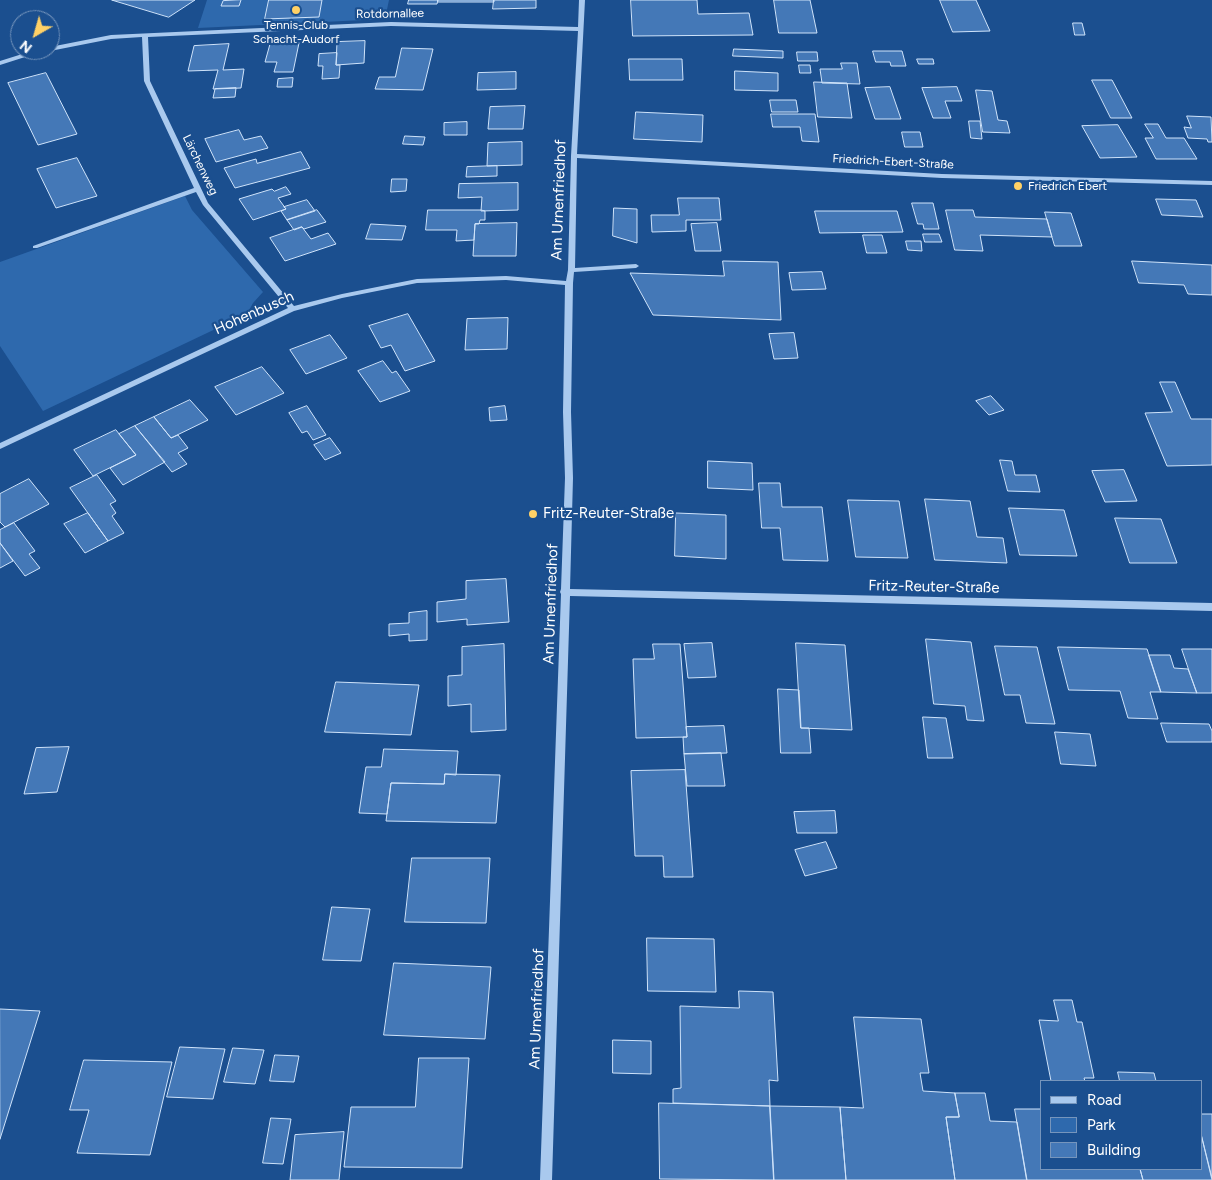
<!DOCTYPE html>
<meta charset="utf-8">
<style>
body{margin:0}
#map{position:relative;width:1212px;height:1180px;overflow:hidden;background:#1b4f8f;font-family:Figtree,sans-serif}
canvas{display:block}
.legend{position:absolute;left:1040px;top:1080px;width:162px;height:90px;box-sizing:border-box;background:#1b4f8f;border:1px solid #7695bc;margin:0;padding:6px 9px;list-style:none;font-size:15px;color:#fff}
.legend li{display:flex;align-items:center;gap:10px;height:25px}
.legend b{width:25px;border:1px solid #7695bc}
.north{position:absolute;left:10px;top:10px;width:50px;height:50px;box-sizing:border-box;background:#1b4f8f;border:1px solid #7695bc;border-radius:50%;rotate:218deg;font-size:14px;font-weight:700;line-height:20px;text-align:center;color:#fff}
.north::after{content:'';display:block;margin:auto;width:18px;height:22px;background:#ffd166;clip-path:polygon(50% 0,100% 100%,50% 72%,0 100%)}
</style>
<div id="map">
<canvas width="1212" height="1180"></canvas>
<ul class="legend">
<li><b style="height:6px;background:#a9c9ee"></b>Road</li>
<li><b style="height:14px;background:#2e69ad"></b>Park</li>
<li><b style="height:14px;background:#4478b7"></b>Building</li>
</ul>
<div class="north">N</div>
</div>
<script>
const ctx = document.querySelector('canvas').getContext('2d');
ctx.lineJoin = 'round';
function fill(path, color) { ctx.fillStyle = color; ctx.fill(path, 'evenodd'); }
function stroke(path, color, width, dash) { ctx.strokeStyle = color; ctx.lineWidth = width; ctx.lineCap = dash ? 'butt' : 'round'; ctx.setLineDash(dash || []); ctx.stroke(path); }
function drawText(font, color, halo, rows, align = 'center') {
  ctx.font = font + ' Figtree,sans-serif'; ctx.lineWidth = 4.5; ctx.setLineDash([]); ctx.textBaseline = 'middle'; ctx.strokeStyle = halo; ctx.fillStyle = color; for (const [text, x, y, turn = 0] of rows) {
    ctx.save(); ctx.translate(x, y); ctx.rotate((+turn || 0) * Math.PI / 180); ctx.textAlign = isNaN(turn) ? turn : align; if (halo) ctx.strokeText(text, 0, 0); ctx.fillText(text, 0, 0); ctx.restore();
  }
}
const green = new Path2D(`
 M207,0H389L385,19L198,28Z
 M185,196L192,210L263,292L253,303L247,314L43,411L0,346V262Z`);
const building = new Path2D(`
 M112,0H195L169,17Z
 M241,0L239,6H221L223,1Z
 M269,0H322L319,17L265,19Z
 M409,0H438L437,4H408Z
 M438,0H494V2H438Z
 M494,0H536V8L493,9Z
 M631,0H697L698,14L749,13L753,35L633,36Z
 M774,0H810L817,33H779Z
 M940,0H976L990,31L953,32Z
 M1073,23H1082L1085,35H1075Z
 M365,41L364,63L336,65L337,42Z
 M299,43L293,72H274L277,62H265L270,44Z
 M229,44L223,70L244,69L241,88L213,89L218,70L188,71L194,46Z
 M402,48L433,49L423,90L375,89L379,77H395Z
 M734,49L783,51V58L733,56Z
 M873,51H902L906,66H891L890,62H876Z
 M797,52H817L818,61H798Z
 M337,53L336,65H340L339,78L322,79L323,66H318L319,54Z
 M629,59H682L683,80H630Z
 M917,59H933L934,64H919Z
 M841,63H857L860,84L822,83L820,69H842Z
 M799,65H810L811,73H800Z
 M735,71L778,73V91L735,90Z
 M516,72V89L477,90L478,73Z
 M46,73L77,134L38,145L8,83Z
 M293,78L292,87H277L278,79Z
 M1092,80H1112L1132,118H1111Z
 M814,82L847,83L852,118L818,117Z
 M890,87L901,119H875L865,88Z
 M957,87L962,101H945L951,118H933L922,88Z
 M236,88L235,97L213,98L215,89Z
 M976,90L992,91L998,120L1007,121L1010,133L983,132Z
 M770,100H796L798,112H772Z
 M525,106L523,129H488L490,107Z
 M636,112L703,115L702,142L634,139Z
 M771,114H815L819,142L802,141L800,127H773Z
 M1187,116L1211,117L1212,142H1208L1207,139L1188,138L1184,127L1191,128Z
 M969,121H980L982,139L971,138Z
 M467,122V135H444V123Z
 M1145,124H1158L1166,138H1184L1197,159H1156L1145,138H1153Z
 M1118,125L1137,157L1100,158L1082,126Z
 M239,130L244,140L261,136L268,148L216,162L205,139Z
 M902,132H920L923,147H905Z
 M405,136L425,137L423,145L403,144Z
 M522,142V165L487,166L488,143Z
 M301,152L310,168L235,188L224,168L256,159L257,163Z
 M77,158L97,196L56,208L37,169Z
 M497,166V176L466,177L467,167Z
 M392,179H407L406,191L391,192Z
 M518,183V210L481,211L482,197L458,198L459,184Z
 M286,187L291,194L278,198L286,209L253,220L239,199L272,189L274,191Z
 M678,198H719L721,220H686V231L652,232L651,215H679Z
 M1156,199L1196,200L1203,217L1162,215Z
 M307,200L315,211L287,220L281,211L286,209L284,207Z
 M912,203H933L939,229H924L923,224H918Z
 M614,208L637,209V243L613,236Z
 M317,210L326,222L304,229L302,227L294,230L287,220Z
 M428,210H481L485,211V220H480L479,224H475L474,240L456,241L457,230H426Z
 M946,210H973L975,217L1047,219L1052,237L980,235L983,251L955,250Z
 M815,211H897L903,232L820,233Z
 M1045,212L1071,213L1082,246H1055Z
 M517,223L516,256H473L475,224Z
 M717,223L721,251H695L691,224Z
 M371,224L406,226L402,240L366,239Z
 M302,227L311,239L328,233L336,244L285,261L270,238Z
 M923,234H939L942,242H925Z
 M863,235H882L887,253H867Z
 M906,241H921L922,251L908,250Z
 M723,261L778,262L781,320L653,315L630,273L724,276Z
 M1132,261L1212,265V295L1188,294L1184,285L1139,283Z
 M822,272L826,289L792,290L789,273Z
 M408,314L435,361L405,371L391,345L381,348L369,326Z
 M508,318L507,349L465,350L467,319Z
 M794,333L798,358L774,359L769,334Z
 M330,335L347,358L306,374L290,350Z
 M383,361L392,373L396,371L410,391L380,402L358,371Z
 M262,367L284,393L236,415L215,387Z
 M1160,382H1175L1191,419H1212V465L1167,466L1145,413L1172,412Z
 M991,396L1004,410L989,415L976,401Z
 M190,400L208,420L171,438L154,417Z
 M307,406L326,435L313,440L307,431L302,433L289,413Z
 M505,406L507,420L490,421L489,408Z
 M154,417L171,438L178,435L188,448L178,453L187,464L172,472L135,426Z
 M135,426L165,462L123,485L110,468L136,455L119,434Z
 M116,430L136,455L93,476L74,450Z
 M330,438L341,453L325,460L314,445Z
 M1000,460L1012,461L1015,475H1036L1040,492L1008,491Z
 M708,461L752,463L753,490L708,488Z
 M1124,470L1137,501L1105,502L1092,471Z
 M97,475L116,501L110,504L116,513L112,516L124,533L108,541L70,488Z
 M29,479L49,504L5,527L0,522V494Z
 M759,483H780L782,507H822L828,561L783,560L780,528H762Z
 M925,499L970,501L977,537L1003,538L1007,563L935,560Z
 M848,500L899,501L908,558L856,557Z
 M1009,508L1064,510L1077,556L1020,555Z
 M88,513L108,541L85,553L64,524Z
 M676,513L726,515V559L675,556Z
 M1115,518L1161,519L1177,563H1130Z
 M14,523L35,551L29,554L40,568L25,576L0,543V530Z
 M0,543L13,561L0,568Z
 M506,579L509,622L467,625V619L437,622V602L466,599V581Z
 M427,611V640L409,641V634L389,636V624L409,623V613Z
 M926,639L971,642L984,721L967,720L965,706L934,704Z
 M712,643L716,677L688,678L684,644Z
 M796,643L845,645L852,730L801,728Z
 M504,644L506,730L471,732V704L448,706V676L462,675V647Z
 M653,644H680L687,737L636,738L633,659H654Z
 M995,646L1037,647L1055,724L1026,723L1020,695H1005Z
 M1058,647L1147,649L1161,692H1150L1158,719L1128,718L1120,691L1069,690Z
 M1182,649H1212V693H1197Z
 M1149,655H1170L1174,668L1188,669L1197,693L1161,692Z
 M336,682L419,685L411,735L325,732Z
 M778,689L799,690L801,728H809L811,753H781Z
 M923,717L946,718L953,758H928Z
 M1161,723L1209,724L1212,731V742H1167Z
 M724,726L727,753L684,754L683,737H687L686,727Z
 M1055,732L1090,734L1096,766L1061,764Z
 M69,747L57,792L24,794L36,748Z
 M384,749L458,751L456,775L445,774L444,784L391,783L387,814L359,813L366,767H381Z
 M721,753L725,786H687L684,754Z
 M685,770L693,877H664L663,856H635L631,771Z
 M445,774L500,775L496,823L386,821L391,783L444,784Z
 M835,811L837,833H797L794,812Z
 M826,842L837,868L805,876L795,850Z
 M412,858H490L486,923L405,922Z
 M332,907L370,909L361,961L323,960Z
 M647,938L714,939L716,992L648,991Z
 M394,963L491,967L485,1039L384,1035Z
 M739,991L773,992L778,1081L769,1080L770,1106L673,1103V1089L681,1088L680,1006L739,1008Z
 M1054,1000H1072L1077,1022H1082L1094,1078H1084L1085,1081H1051L1039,1020L1058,1021Z
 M0,1009L40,1011L0,1139Z
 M854,1017L921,1019L929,1073H920L923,1091L955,1093L959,1117H946L955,1180H846L840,1107L863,1108Z
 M613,1040L651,1041V1074L613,1073Z
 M180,1047L225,1049L213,1099L167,1097Z
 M233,1048L264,1050L255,1084L224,1082Z
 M275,1055L299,1056L294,1082L270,1081Z
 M419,1058H469L462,1168L344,1167L351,1107H415Z
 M84,1060L172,1062L150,1155L77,1153L89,1110H70Z
 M1118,1072L1154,1073L1156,1081H1120Z
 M955,1093H985L990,1121L1017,1122L1027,1180H955L946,1117H959Z
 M659,1103L770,1106L774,1180L660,1179Z
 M770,1106L840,1107L846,1180H774Z
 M1015,1109H1041V1169H1140L1143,1180H1027Z
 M1201,1114H1212V1178L1201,1134Z
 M271,1118L291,1119L283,1164L263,1163Z
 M344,1132L339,1180H290L295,1135Z
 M1201,1134L1212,1180H1143L1140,1169H1201Z`);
const minor = new Path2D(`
 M579,0H585L577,154L942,174L1212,181V185L942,178L577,158L575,268L636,264L639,266L636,268L574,272L573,283L571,412L573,478L570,589L1212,603V611L570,596L552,1180H540L561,594L560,592L561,589L565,478L563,412L565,285L506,280L417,283L342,298L294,311L0,449V443L288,308L203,205L196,192L37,248H33V246L194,188L144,81L142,37L111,39L50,51L48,50H50V47L111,35L391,22L578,27ZM391,26L578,31L571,156L568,270L566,281L506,276L417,279L342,294L294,306L208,203L150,81L148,37Z
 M35,50H47L0,65V61Z`);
const markers = [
 [296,10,5,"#ffd166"],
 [1018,186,5,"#ffd166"],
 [533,514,5,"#ffd166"]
];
const farStreetnames = [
 ["Rotdornallee",390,14,-1],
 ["Friedrich-Ebert-Straße",893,162,3],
 ["Lärchenweg",200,165,64]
];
const farPoinames = [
 ["Tennis-Club",296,25],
 ["Schacht-Audorf",296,39],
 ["Friedrich Ebert",1028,186,"left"]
];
const streetNames = [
 ["Am Urnenfriedhof",559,200,-88],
 ["Hohenbusch",254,313,-24],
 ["Fritz-Reuter-Straße",934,587,1],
 ["Am Urnenfriedhof",551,604,-88],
 ["Am Urnenfriedhof",537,1009,-88]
];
const poiNames = [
 ["Fritz-Reuter-Straße",543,514]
];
fill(green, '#2e69ad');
fill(building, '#4478b7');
stroke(building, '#cfe3fa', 1);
fill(minor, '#a9c9ee');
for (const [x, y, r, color] of markers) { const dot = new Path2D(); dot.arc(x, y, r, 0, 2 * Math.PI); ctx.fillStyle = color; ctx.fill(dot); stroke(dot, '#1b4f8f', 2); }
drawText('12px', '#fff', '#1b4f8f', farStreetnames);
drawText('12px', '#fff', '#1b4f8f', farPoinames);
drawText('15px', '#fff', '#1b4f8f', streetNames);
drawText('15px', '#fff', '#1b4f8f', poiNames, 'left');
</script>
